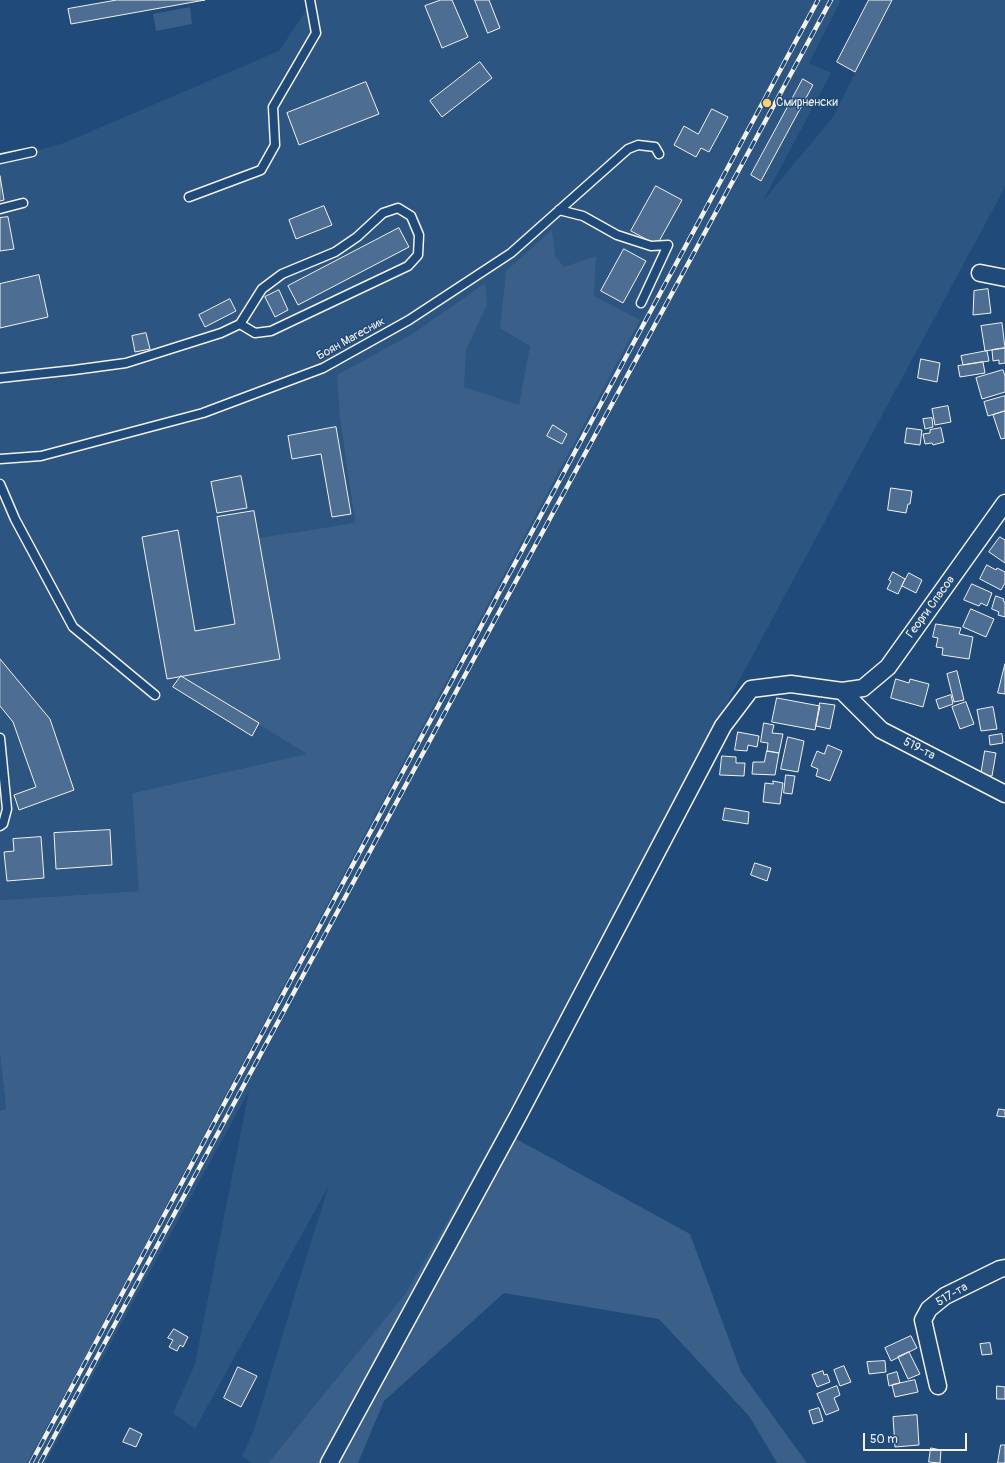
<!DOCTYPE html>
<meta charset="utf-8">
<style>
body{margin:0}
#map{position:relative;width:1005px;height:1463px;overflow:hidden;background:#1f4a7a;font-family:Pangolin,sans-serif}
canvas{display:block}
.scale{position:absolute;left:863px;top:1433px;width:104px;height:18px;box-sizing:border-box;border:2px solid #f4f1e8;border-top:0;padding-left:5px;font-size:12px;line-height:14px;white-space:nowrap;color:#f4f1e8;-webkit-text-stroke:3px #1f4a7a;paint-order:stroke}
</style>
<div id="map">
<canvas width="1005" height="1463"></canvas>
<div class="scale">50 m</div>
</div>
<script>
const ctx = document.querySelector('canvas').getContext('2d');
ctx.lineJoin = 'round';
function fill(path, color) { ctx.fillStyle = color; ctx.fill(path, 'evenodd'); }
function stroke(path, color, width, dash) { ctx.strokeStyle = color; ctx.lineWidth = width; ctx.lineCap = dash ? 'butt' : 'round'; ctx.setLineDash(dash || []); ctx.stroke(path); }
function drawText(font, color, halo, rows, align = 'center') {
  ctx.font = font + ' Pangolin,sans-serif'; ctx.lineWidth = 3; ctx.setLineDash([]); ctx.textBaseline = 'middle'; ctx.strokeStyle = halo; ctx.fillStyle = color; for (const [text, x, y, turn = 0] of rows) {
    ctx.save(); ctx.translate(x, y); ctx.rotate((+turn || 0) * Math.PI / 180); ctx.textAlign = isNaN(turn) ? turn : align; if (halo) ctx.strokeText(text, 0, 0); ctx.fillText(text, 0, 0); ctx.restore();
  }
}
const built = new Path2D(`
 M313,0H841L809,63L831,73L763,201L833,117L892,0H1005V187L588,961L500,1130L405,1294L268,1463H252L242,1456L254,1430L299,1281L329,1185L195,1429L173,1413L195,1364L249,1091L45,1463H27L75,1376L568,454L340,419L355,524L297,532L280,659L182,676L308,754L132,793L140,891L0,900V159L32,152L64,143L279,51Z
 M0,1055L6,1109L0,1111Z`);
const green = new Path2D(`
 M190,7L192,24L156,31L153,14Z
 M552,230L555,256L564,267L596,256L594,296L640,320L75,1376L27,1463H0V1111L6,1109L0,1055V900L139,891L132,793L307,754L181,676L280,659L259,538L355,523L340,419L337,375L414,333L485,283L487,305L466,350L464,387L519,405L530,346L500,328L506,271Z
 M500,1130L690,1234L741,1372L807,1463H777L749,1416L659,1319L504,1293L384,1401L358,1463H268L405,1294Z`);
const building = new Path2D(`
 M117,0H205L71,24L68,9Z
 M441,0H452L468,37L442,48L425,6Z
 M475,0H489L500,28L488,33Z
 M869,0H892L855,72L837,62Z
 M480,62L492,78L442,117L430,101Z
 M803,79L813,85L761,181L751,175Z
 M366,82L379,114L299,145L287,113Z
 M712,109L728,117L709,152L701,148L696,157L674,145L684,126L698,134Z
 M0,176L4,200L0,201Z
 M656,186L682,200L657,245L631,231Z
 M324,206L332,225L296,239L289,220Z
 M8,217L14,249L0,251V218Z
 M399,228L409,247L298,305L288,286Z
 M624,249L646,261L623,303L601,291Z
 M39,275L48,317L0,328V284Z
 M988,289L991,313L973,315L974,291Z
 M279,290L288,310L275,317L265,297Z
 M230,299L236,311L205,327L199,315Z
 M1002,323L1005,348L985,351L981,326Z
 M146,333L150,349L135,352L132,336Z
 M1005,348V363L999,364V360L993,361L992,350Z
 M987,351L989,361L963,365L961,356Z
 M921,359L940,363L937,382L918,378Z
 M983,362L985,373L960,377L958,366Z
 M1003,370L1005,376V392L982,399L976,378Z
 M1005,396V411L988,416L984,402Z
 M948,406L951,422L935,425L932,409Z
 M1005,411V438L1001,439L993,415Z
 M932,418L933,427L925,429L923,419Z
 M553,425L567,434L562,444L547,436Z
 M336,427L351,514L332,517L321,454L292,459L288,436Z
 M907,428L922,430L920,445L905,443Z
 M941,428L944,442L933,445L932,443L925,444L923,434L930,433V430Z
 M241,476L247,508L217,513L211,482Z
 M891,488L912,491L910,504H908L906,513L888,510Z
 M254,511L280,659L167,679L142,537L178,530L195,631L235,624L217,517Z
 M1000,537L1005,540V563L989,552Z
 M987,565L996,570L997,568L1005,572V583L1001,590L980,579Z
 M893,572L905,579L898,594L887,589L891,581L889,580Z
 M909,573L922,580L916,593L902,586Z
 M972,584L992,593L987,606L981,603L979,606L964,600Z
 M996,596L1004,599L1003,601L1005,602V617L998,615L999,612L992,609Z
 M971,609L994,619L986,637L963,627Z
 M936,624L961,628L959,634L973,637L969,659L942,655L943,648L936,647L938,638L933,637Z
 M0,659L50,719L74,790L19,810L14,795L36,787L13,722L0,706Z
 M1005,664V694L998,693Z
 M957,671L964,700L954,702L947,674Z
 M181,676L259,723L252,736L173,687Z
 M896,679L909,683L910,679L929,684L923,707L891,698Z
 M951,695L953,704L939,709L936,700Z
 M777,698L820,706L815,730L772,722Z
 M966,702L974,724L960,729L952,707Z
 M820,703L835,705L830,729L816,726Z
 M993,707L997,729L981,731L977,710Z
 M764,723L774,725L772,733L783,734L779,753L767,751L768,743L761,742Z
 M738,732L759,736L757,747L748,745L747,751L735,750Z
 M1002,734L1003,743L990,745L989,736Z
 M788,737L804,741L798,772L781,769Z
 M828,745L842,751L830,781L816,776L818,769L811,766L817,751L824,754Z
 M767,751L779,753L775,775L752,774L753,762H764Z
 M985,751L996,753L992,776L981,775Z
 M722,756L736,757V763H745L744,776L720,775Z
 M786,775L795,776L792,794L784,793Z
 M773,781L783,783L780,804L763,802L765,783L773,784Z
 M725,808L749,812L748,824L723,820Z
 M110,830L112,865L56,869L54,833Z
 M41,837L44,878L7,881L4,852L14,851L13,839Z
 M755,863L771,868L767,881L751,875Z
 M999,1109L1005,1110V1117L997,1116Z
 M174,1329L188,1337L183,1347L180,1345L177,1351L169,1347L173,1340L168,1338Z
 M911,1336L917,1348L891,1361L885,1348Z
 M990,1343L992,1354L982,1355L980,1344Z
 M909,1352L920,1374L908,1379L898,1357Z
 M885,1361L886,1372L869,1374L867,1362Z
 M844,1366L851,1382L840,1386L834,1370Z
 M238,1367L257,1376L241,1407L224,1398Z
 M823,1371L824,1375L827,1374L830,1382L817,1387L812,1375Z
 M897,1372L900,1383L889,1386L887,1375Z
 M915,1380L918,1392L895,1397L892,1385Z
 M837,1386L840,1395L834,1398L839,1410L826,1415L817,1394Z
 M997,1386L1005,1387V1399H997Z
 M819,1408L823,1421L813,1424L809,1411Z
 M917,1415L919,1445L895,1447L893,1417Z
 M130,1428L142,1434L136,1447L123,1442Z
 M1001,1445H1005V1463H998Z
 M931,1448L941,1450L940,1463L929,1462Z`);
const service = new Path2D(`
 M0,159L32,152
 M189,197L261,170L275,145L273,107L316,33L310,0
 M0,209L23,203
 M559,210L583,216L617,235L651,246L668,245L641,303
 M0,378L74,370L126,363L221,333L240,324L262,289L282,274L335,252L357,237L383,213L398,208L411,216L419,235L418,255L408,266L271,331L255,333L240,324
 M0,459L41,456L203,413L323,368L409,320L511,253L628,149L638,145L655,147L659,154
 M0,484L15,519L73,627L155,695
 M0,738L7,809L3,824L0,826`);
const minor = new Path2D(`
 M980,273L1005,278
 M842,691L881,730L1005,794
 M938,1386L923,1320L929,1309L945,1296L1000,1269L1005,1268
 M329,1463L518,1116L723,726L751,689L791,684L842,691L863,688L888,667L1005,503`);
const rail = new Path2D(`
 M31,1463L818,0
 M40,1463L477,653L831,0`);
const markers = [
 [767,103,5,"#ffd166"]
];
const poiNames = [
 ["Смирненски",776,103]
];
const streetNames = [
 ["Боян Магесник",351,339,-29],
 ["Георги Спасов",931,607,-54],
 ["519-та",919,749,27],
 ["517-та",952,1295,-30]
];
fill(built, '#2d5581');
fill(green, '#3a5f88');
fill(building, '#4d6e92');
stroke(building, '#f4f1e8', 1);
stroke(service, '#f4f1e8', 11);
stroke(minor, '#f4f1e8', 19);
stroke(service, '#1f4a7a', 8);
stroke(minor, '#1f4a7a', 16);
stroke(rail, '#f4f1e8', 4.5);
stroke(rail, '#1f4a7a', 3, [9]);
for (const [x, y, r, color] of markers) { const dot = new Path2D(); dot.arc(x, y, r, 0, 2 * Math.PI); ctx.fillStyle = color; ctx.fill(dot); stroke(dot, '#1f4a7a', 1.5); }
drawText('12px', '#f4f1e8', '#1f4a7a', poiNames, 'left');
drawText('12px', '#f4f1e8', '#1f4a7a', streetNames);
</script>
